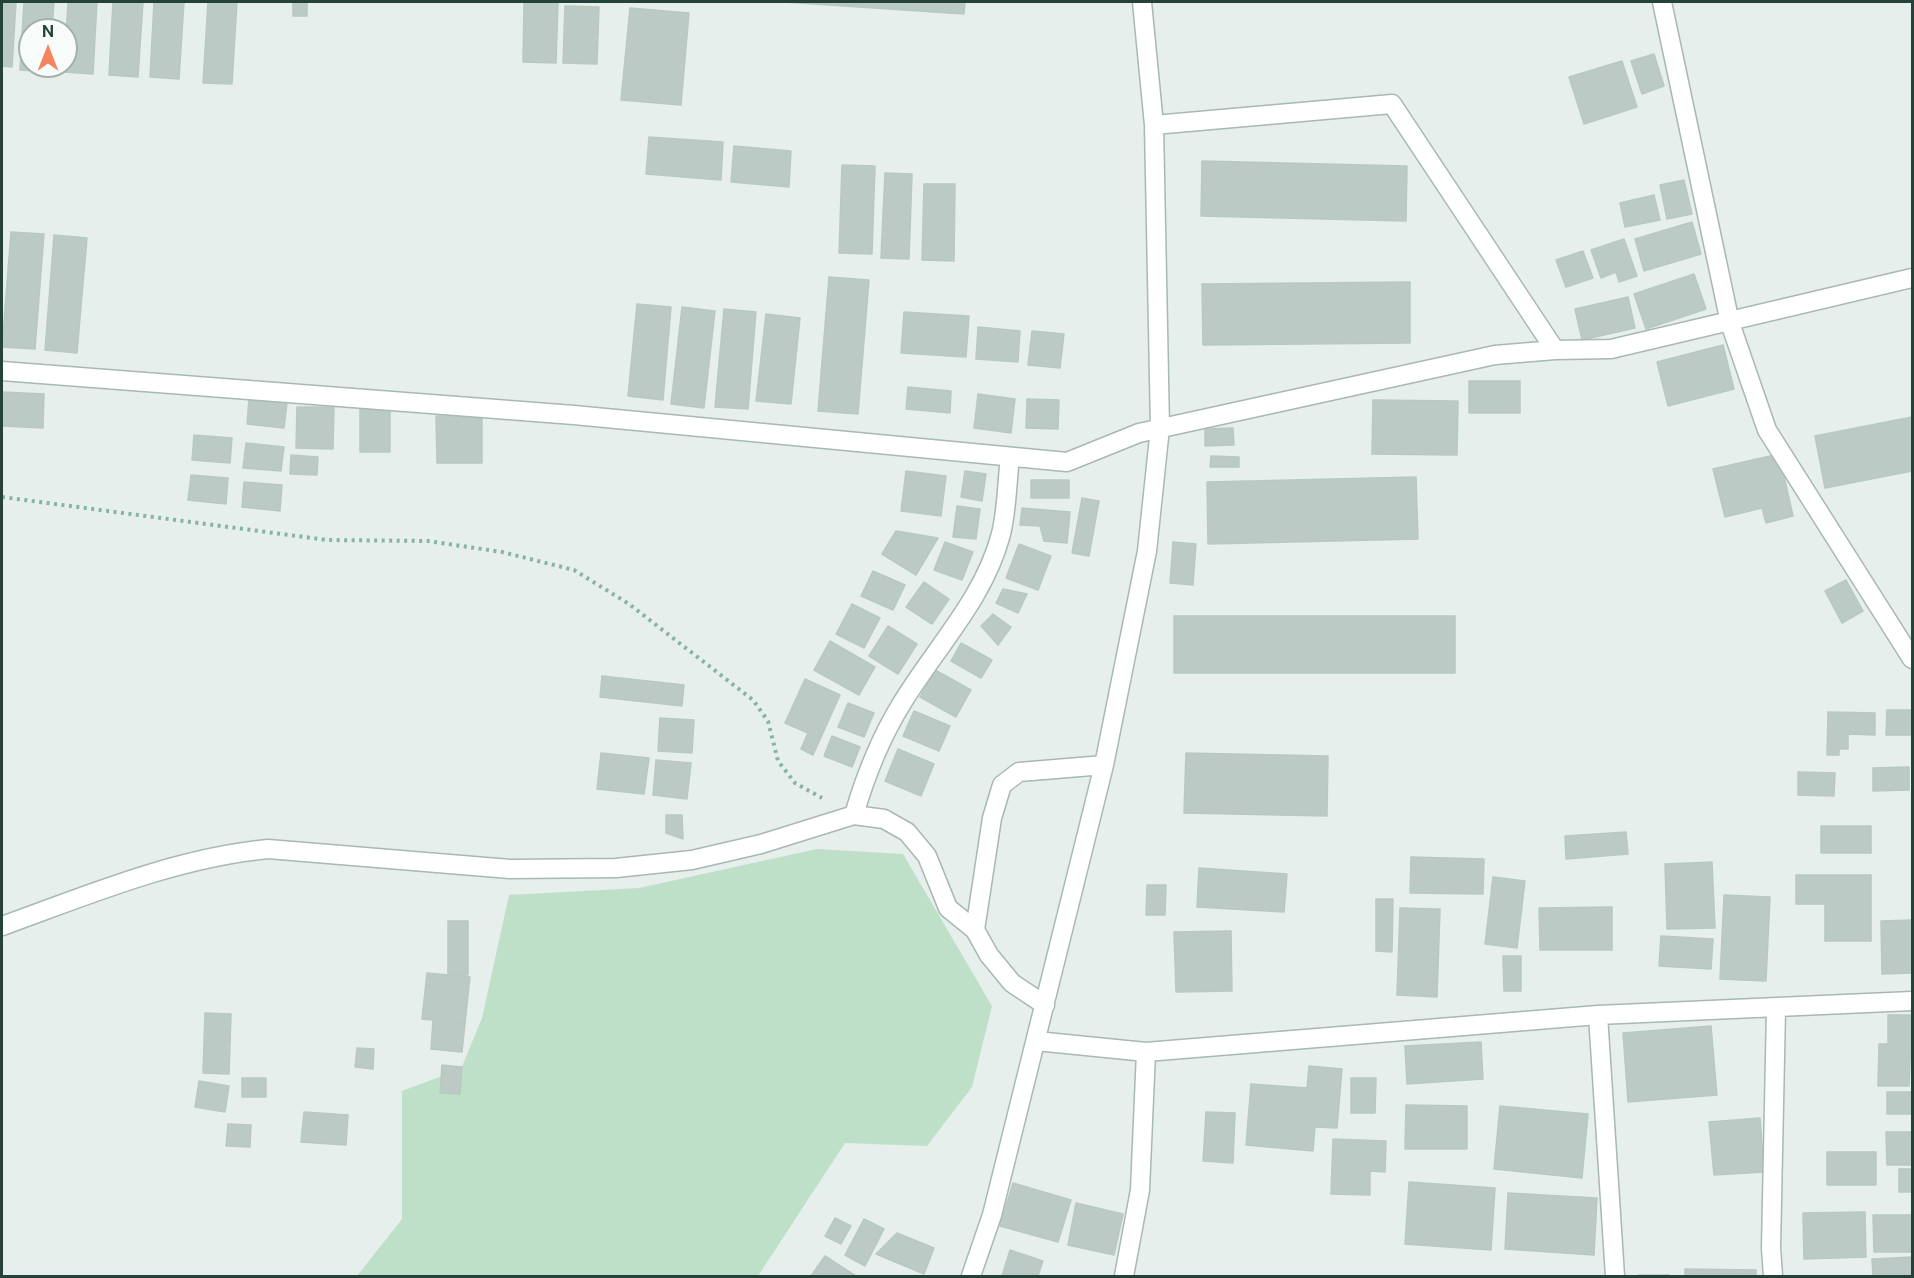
<!DOCTYPE html>
<style>
body{margin:0}
#map{position:relative;width:1914px;height:1278px;overflow:hidden;background:#e6efeb;font-family:"Public Sans",sans-serif}
canvas{display:block}
.frame{position:absolute;inset:0;border:3px solid #24423a;pointer-events:none}
.north{position:absolute;left:18px;top:18px;width:60px;height:60px;box-sizing:border-box;background:#f7fbf9;border:2px solid #a3b1ad;border-radius:50%;rotate:0deg;font-size:16px;font-weight:700;line-height:24px;text-align:center;color:#24423a}
.north::after{content:'';display:block;margin:auto;width:21px;height:27px;background:#f4845f;clip-path:polygon(50% 0,100% 100%,50% 72%,0 100%)}
</style>
<div id="map">
<canvas width="1914" height="1278"></canvas>
<div class="frame"></div>
<div class="north">N</div>
</div>
<script>
const ctx = document.querySelector('canvas').getContext('2d');
ctx.lineJoin = 'round';
function fill(path, color) { ctx.fillStyle = color; ctx.fill(path, 'evenodd'); }
function stroke(path, color, width, dash) { ctx.strokeStyle = color; ctx.lineWidth = width; ctx.lineCap = dash ? 'butt' : 'round'; ctx.setLineDash(dash || []); ctx.stroke(path); }
const green = new Path2D(`
 M817,849L903,854L992,1006L972,1087L927,1146L845,1143L758,1276H357L402,1219V1091L461,1069L482,1018L509,895L639,888Z`);
const building = new Path2D(`
 M2,2H16L12,67L2,66Z
 M24,2H54L52,30H30V66H50L49,72L20,70Z
 M68,2H97L93,74L64,72Z
 M113,2H143L138,77L109,75Z
 M154,2H184L179,79L150,77Z
 M208,2H237L232,84L203,83Z
 M293,2H307V16H293Z
 M784,2H965L964,14Z
 M524,3H558L556,63L523,62Z
 M565,6L599,7L597,64L563,63Z
 M630,8L689,13L681,105L621,100Z
 M1654,54L1664,86L1642,94L1631,61Z
 M1622,61L1637,107L1584,124L1569,77Z
 M649,137L723,142L721,180L646,174Z
 M734,146L791,151L789,187L731,182Z
 M1202,161L1407,166L1406,221L1201,216Z
 M842,165L875,166L872,254L839,253Z
 M885,173L912,174L909,259L881,258Z
 M1684,180L1692,214L1667,219L1660,185Z
 M924,184H955L954,261L922,260Z
 M1654,195L1660,220L1625,227L1620,203Z
 M1692,222L1701,254L1644,271L1635,239Z
 M11,232L44,234L35,349L2,347Z
 M54,235L87,238L77,353L45,350Z
 M1624,239L1637,276L1619,282L1616,272L1601,278L1591,250Z
 M1583,251L1593,278L1566,287L1556,260Z
 M1694,274L1706,309L1646,329L1634,294Z
 M829,277L869,280L858,414L818,411Z
 M1410,282V343L1203,345L1202,284Z
 M1628,297L1635,328L1582,340L1575,309Z
 M637,304L671,307L663,400L628,396Z
 M682,307L715,311L704,408L671,404Z
 M724,309L756,312L748,409L715,407Z
 M904,312L969,316L966,357L901,353Z
 M766,314L800,318L791,404L756,401Z
 M978,327L1020,331L1018,362L976,359Z
 M1032,331L1064,334L1060,368L1028,365Z
 M1723,345L1734,389L1668,406L1657,362Z
 M1469,381H1520V413H1469Z
 M908,387L951,391L950,413L906,409Z
 M2,392L44,394L43,428L2,426Z
 M978,394L1015,399L1011,433L974,428Z
 M249,399L287,403L284,428L247,424Z
 M1027,399L1059,400L1058,429L1026,428Z
 M1373,400L1458,401L1457,455L1372,454Z
 M297,407H334L333,449L296,448Z
 M360,409H390V452H360Z
 M436,416H482V463H437Z
 M1912,417V471L1825,488L1815,436Z
 M1233,428L1234,445L1205,446V429Z
 M194,435L232,438L230,463L192,460Z
 M246,443L284,447L281,471L243,468Z
 M1779,454L1793,516L1766,523L1762,508L1725,517L1713,469Z
 M291,455L318,457L317,475L290,474Z
 M1211,456L1239,457V467H1210Z
 M906,471L946,476L941,516L901,511Z
 M965,471L986,474L982,501L961,497Z
 M191,475L228,478L226,504L188,500Z
 M1416,477L1418,539L1208,544L1207,482Z
 M1031,480H1069V498H1031Z
 M244,482L282,485L280,511L242,507Z
 M1082,498L1099,501L1089,556L1072,553Z
 M957,506L980,509L976,539L953,537Z
 M1022,508L1070,512L1067,543L1044,541L1040,526L1020,525Z
 M896,531L938,538L916,575L882,554Z
 M945,542L973,552L962,580L934,570Z
 M1173,542L1196,544L1193,585L1170,583Z
 M1019,544L1051,556L1038,590L1006,578Z
 M873,571L905,585L893,610L861,596Z
 M1846,580L1863,611L1842,623L1825,591Z
 M924,582L949,599L932,624L906,607Z
 M1003,589L1027,594L1018,613L996,603Z
 M852,604L880,618L864,648L836,634Z
 M993,614L1011,627L998,645L981,626Z
 M1174,616H1455V673H1174Z
 M888,626L917,644L898,674L869,656Z
 M830,641L875,667L859,695L814,670Z
 M961,643L992,660L981,678L951,661Z
 M935,670L971,690L956,717L920,697Z
 M602,676L684,685L682,706L600,697Z
 M805,679L840,695L813,755L801,749L808,733L785,723Z
 M848,703L874,713L864,737L838,727Z
 M1887,710H1912V735H1886Z
 M914,711L950,726L939,751L903,736Z
 M1828,712L1875,713V735L1848,734V749H1839V755H1827Z
 M660,718L694,720L692,753L658,751Z
 M832,736L860,747L852,767L824,756Z
 M898,749L934,764L921,796L885,781Z
 M601,753L649,758L644,794L597,789Z
 M1186,753L1328,756L1327,816L1184,813Z
 M656,760L691,763L687,799L653,795Z
 M1909,767V790L1873,791V768Z
 M1798,772L1835,773L1834,796L1798,795Z
 M666,815H682L683,839L666,833Z
 M1821,826H1871V853H1821Z
 M1626,832L1628,854L1566,859L1565,836Z
 M1411,857L1484,859L1483,894L1410,893Z
 M1712,862L1715,928L1667,929L1665,864Z
 M1199,868L1287,874L1284,912L1197,907Z
 M1796,875H1871V941H1825V904H1796Z
 M1493,877L1525,881L1517,948L1485,944Z
 M1147,885H1166L1165,915H1146Z
 M1724,895L1770,897L1766,981L1720,979Z
 M1376,899H1393L1392,952L1376,951Z
 M1612,907V950H1540L1539,908Z
 M1400,908L1440,909L1437,997L1397,995Z
 M1912,920V973L1882,974L1881,921Z
 M448,921H468V975H448Z
 M1231,931L1232,991L1176,992L1174,932Z
 M1661,936L1713,939L1711,969L1659,966Z
 M1503,956H1521V991H1504Z
 M427,973L470,977L465,1023L422,1019Z
 M205,1013L231,1014L229,1074L203,1073Z
 M1888,1015H1912L1909,1086H1878L1879,1044H1888Z
 M433,1020L465,1023L462,1052L431,1049Z
 M1711,1026L1717,1095L1628,1102L1623,1033Z
 M1481,1042L1483,1079L1407,1084L1405,1046Z
 M357,1048L374,1049L373,1069L355,1067Z
 M442,1065L462,1067L460,1094L440,1093Z
 M1309,1066L1342,1069L1337,1128L1315,1127L1313,1151L1246,1145L1251,1084L1307,1088Z
 M242,1078H266V1097H242Z
 M1351,1078H1376L1375,1113H1351Z
 M199,1081L229,1086L225,1112L195,1107Z
 M1887,1092H1912V1114H1887Z
 M1406,1105L1467,1106V1149H1405Z
 M1500,1106L1588,1114L1582,1178L1494,1169Z
 M304,1112L348,1115L346,1145L301,1142Z
 M1206,1112L1235,1113L1233,1163L1203,1161Z
 M1760,1118L1764,1172L1714,1175L1709,1122Z
 M228,1124L251,1125L250,1147L226,1146Z
 M1886,1132H1912V1165H1887Z
 M1333,1139L1386,1141L1385,1172L1370,1171V1195L1331,1194Z
 M1827,1152H1876V1185H1827Z
 M1899,1169H1912V1192H1899Z
 M1409,1182L1495,1188L1491,1250L1405,1244Z
 M1013,1183L1071,1200L1058,1242L1000,1226Z
 M1508,1193L1597,1198L1594,1255L1505,1249Z
 M1076,1203L1123,1214L1114,1255L1068,1245Z
 M1865,1212L1866,1257L1804,1259L1803,1213Z
 M1873,1215H1912V1252H1874Z
 M835,1218L851,1226L841,1244L825,1236Z
 M864,1219L884,1229L865,1266L845,1255Z
 M897,1233L934,1248L924,1274L876,1254Z
 M1010,1250L1043,1261L1038,1276H1002Z
 M825,1256L856,1276H811Z
 M1912,1257V1276H1873L1872,1259Z
 M1685,1269L1756,1270V1276H1685Z
 M1639,1275H1669V1276H1639Z`);
const path = new Path2D(`
 M2,497L327,540L428,541L502,552L574,570L629,604L753,700L768,721L778,761L795,783L822,798`);
const minor = new Path2D(`
 M1662,2L1730,323L1767,430L1912,659
 M1154,125L1392,104L1555,350
 M2,371L574,415L1067,462L1139,433L1495,355L1555,350L1611,349L1912,278
 M854,815C865,777 881,737 902,703C936,647 984,599 1001,534C1007,510 1007,482 1010,457
 M2,926C88,895 175,858 268,849L510,869L616,868L692,860L761,844L854,815L884,819L907,832L927,856L948,908L975,930L989,955L1012,983L1045,1005
 M975,930L992,818L1002,785L1019,772L1104,765
 M1598,1015L1615,1276
 M1036,1041L1146,1052L1598,1015L1912,1001
 M971,1276L992,1215L1104,765L1147,551L1160,428L1154,125L1142,2
 M1124,1276L1140,1190L1146,1052
 M1773,1276L1771,1248L1776,1009`);
fill(green, '#bfe0c8');
fill(building, '#bbcac4');
stroke(building, '#b8c9c2', 1.5);
stroke(minor, '#a8b8b2', 21);
stroke(path, '#86b3a5', 4, [3, 4.5]);
stroke(minor, '#fff', 18);
</script>
